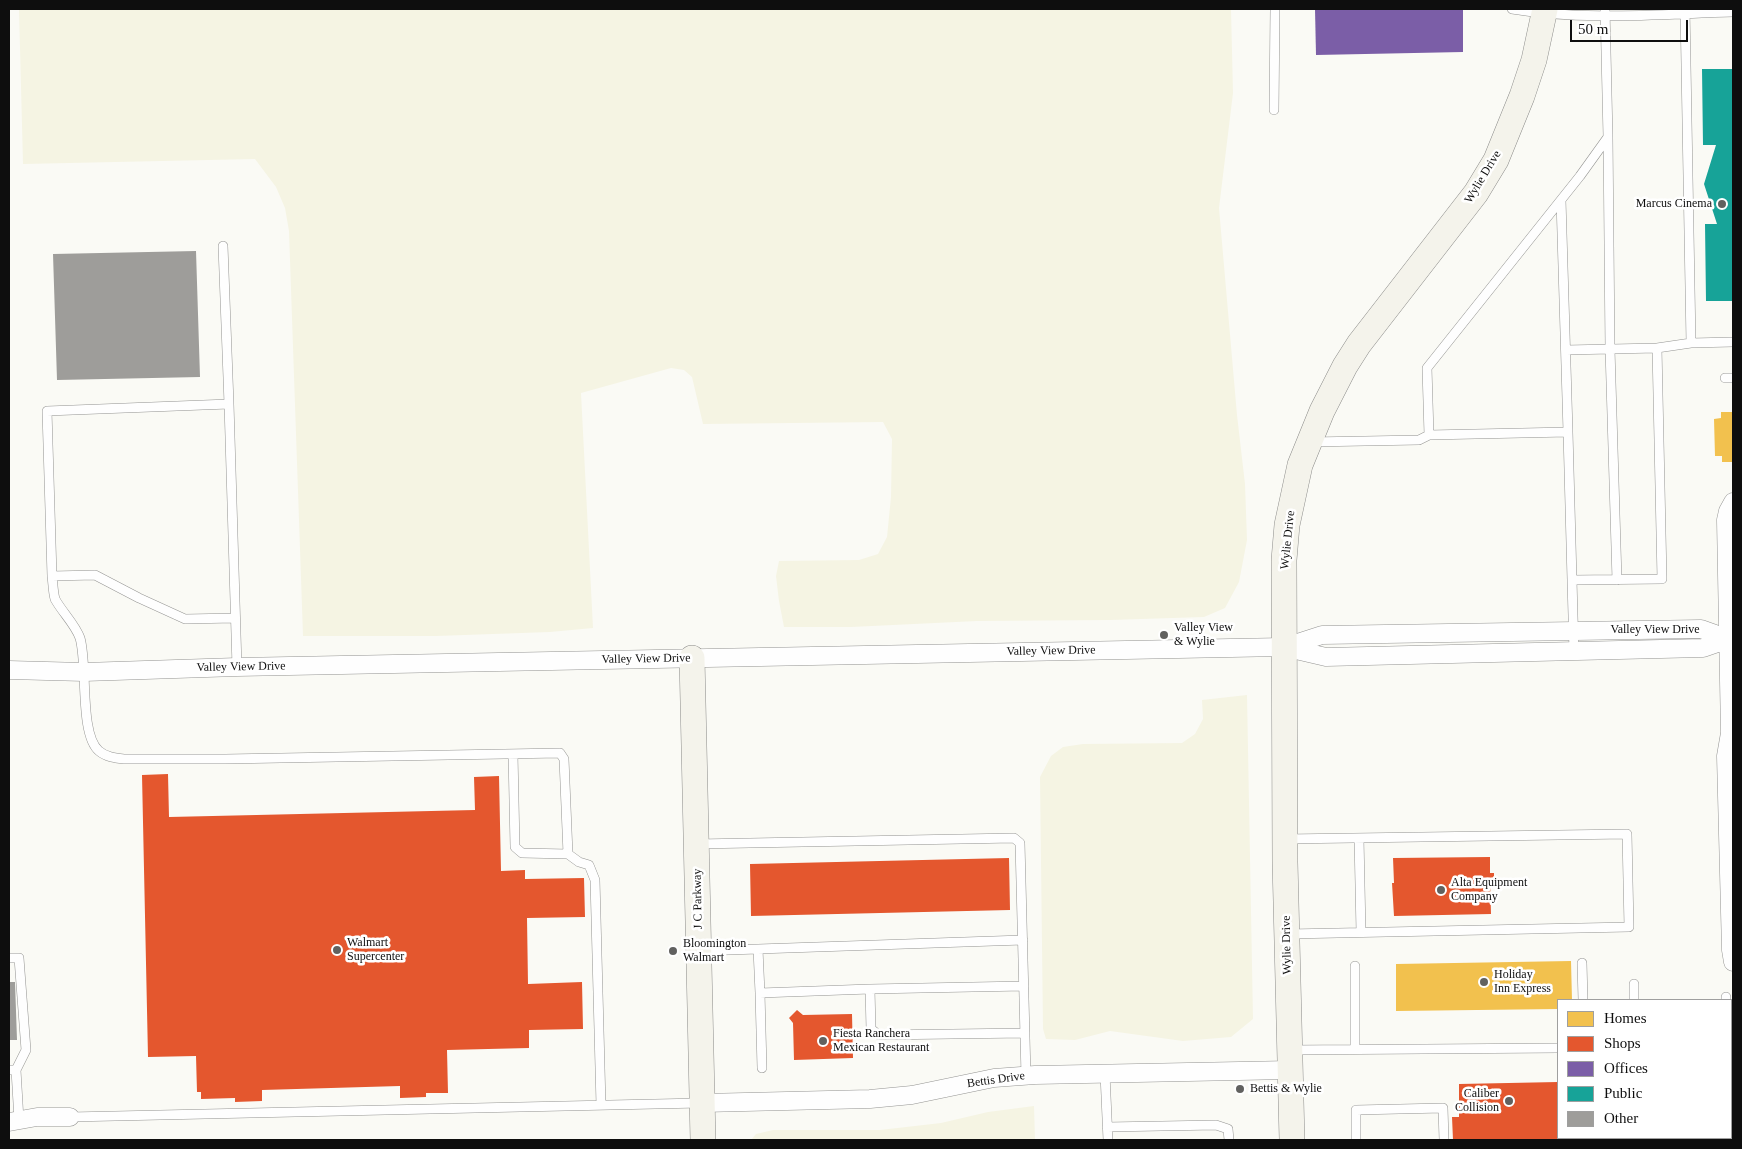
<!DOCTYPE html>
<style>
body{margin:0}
#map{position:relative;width:1742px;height:1149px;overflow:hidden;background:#fafaf5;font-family:Georgia,serif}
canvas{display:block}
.frame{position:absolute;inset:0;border:10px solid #0e0e0e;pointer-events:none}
.legend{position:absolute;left:1557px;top:999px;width:175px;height:140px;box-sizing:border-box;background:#fff;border:1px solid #9f9f9f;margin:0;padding:6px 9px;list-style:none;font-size:15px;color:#0e0e0e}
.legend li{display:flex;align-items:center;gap:10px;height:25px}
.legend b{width:25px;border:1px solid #9f9f9f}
.scale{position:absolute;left:1570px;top:20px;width:118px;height:22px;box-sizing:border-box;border:2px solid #0e0e0e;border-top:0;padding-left:6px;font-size:15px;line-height:18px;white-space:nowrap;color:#0e0e0e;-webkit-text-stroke:4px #fff;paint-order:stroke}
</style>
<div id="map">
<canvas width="1742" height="1149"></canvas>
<div class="frame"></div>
<ul class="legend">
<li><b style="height:14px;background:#f2c14e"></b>Homes</li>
<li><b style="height:14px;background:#e4572e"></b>Shops</li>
<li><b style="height:14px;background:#7b5ea7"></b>Offices</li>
<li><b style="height:14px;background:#17a398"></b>Public</li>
<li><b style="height:14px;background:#9e9d9a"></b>Other</li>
</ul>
<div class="scale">50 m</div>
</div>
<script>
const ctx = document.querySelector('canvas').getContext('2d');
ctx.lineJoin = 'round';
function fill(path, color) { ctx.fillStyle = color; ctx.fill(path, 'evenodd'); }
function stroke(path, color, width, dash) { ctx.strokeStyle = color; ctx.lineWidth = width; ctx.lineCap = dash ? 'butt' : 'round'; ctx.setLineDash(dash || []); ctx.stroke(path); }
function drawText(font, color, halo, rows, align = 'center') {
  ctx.font = font + ' Georgia,serif'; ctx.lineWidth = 5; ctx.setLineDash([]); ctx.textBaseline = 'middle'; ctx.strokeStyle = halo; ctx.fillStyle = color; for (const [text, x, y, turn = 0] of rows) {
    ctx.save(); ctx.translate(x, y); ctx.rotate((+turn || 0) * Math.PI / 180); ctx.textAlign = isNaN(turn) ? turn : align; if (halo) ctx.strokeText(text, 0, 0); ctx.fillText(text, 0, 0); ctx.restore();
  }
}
const farmland = new Path2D(`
 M19,9H1231L1233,93L1219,208L1237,415L1245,484L1247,540L1239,582L1225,608L1204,617L1110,620L977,621L851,627H784L779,601L776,576L779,561L859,560L878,554L887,537L891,497L892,439L883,422L703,424L692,377L684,370L671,368L581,393L593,628L550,632L436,636H303L289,231L285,208L276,187L255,159L23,164Z
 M1247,695L1253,1019L1231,1037L1183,1041L1110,1031L1075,1040L1046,1039L1043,1029L1040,777L1051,756L1063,747L1083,744L1182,743L1195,734L1203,719L1202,700Z
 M1034,1106L1035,1140H751L756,1134L773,1130H880L941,1123L988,1112Z`);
const homes = new Path2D(`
 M1721,412H1733V462H1722V456H1715L1714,419L1721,418Z
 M1571,961L1572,1000H1558V1009L1396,1011V964Z`);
const shops = new Path2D(`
 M168,774L169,817L475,810L474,777L499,776L501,871L525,870V879L584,878L585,917L527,918L528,984L582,982L583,1029L529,1030V1048L447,1050L448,1093H426V1097L400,1098V1086L262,1090V1101L235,1102V1098L201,1099V1092H197L196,1056L148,1057L142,775Z
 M1490,857V873H1494V879H1490L1491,914L1394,916L1392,883H1394L1393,858Z
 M1009,858L1010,910L751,916L750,864Z
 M797,1010L803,1015L852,1014L853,1058L794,1060L793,1023L789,1018Z
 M1558,1082V1138H1581V1140H1453L1452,1117H1459V1084Z`);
const offices = new Path2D(`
 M1315,9H1463V52L1316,55Z`);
const public = new Path2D(`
 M1702,69H1733V301H1706L1705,224H1717L1704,184L1716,145H1703Z`);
const building = new Path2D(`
 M196,251L200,377L57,380L53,254Z
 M9,982H15L17,1040H9Z`);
const lane = new Path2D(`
 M1512,9C1585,21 1660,14 1733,12
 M1685,9L1691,343
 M1274,110L1275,9
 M1608,137L1610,349L1617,580
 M1561,200L1568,432
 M1566,350L1657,348
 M1725,378H1733
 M229,404L237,667
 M1429,435L1427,368L1580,176L1608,137L1605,9
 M1311,442L1419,440L1429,435L1568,432L1572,580L1662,579L1657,348L1691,343L1733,342
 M52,576L47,411L229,404L223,246
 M1572,580L1574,651
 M235,618L185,619L139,598L95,575L52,576C53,583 53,592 55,599C62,612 75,624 80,638C88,665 79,734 99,751C106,757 115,758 124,759H225L560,753L564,759L568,854L579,862L589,865L595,880L601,1105
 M513,754L515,847L522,853L568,854
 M1359,838L1361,932
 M1285,839L1627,834L1629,927L1289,934
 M697,844L1014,838L1020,843L1026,1076
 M758,949L760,993L870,989L871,1029L879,1035L1025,1033
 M699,951L1023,940
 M9,958H19L26,1050L16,1070H9
 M1582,963L1583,1000
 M1355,966V1049
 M1634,984V1000
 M870,989L1024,986
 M760,993L762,1068
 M1726,997V1000
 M1290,1050L1558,1048
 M16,1070L19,1120
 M1105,1074L1108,1140
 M1731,1091H1733
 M70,1117L700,1103
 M1107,1127L1216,1125L1228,1129L1229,1140
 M1356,1140V1110L1443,1108L1444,1140`);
const street = new Path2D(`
 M1733,502L1728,511L1726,520L1730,733L1726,756L1731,950L1733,962
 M1285,647L1322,635L1701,629L1729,639
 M9,670L84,672L237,667L1283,647L1326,657L1703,648L1729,639
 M703,1103L870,1099L912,1095L994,1078L1035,1075L1290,1070
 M9,1122L37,1117H70`);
const secondary = new Path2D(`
 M692,658L703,1140
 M1292,1140L1285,862L1284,560L1287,525L1300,465L1322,411L1345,366L1359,344L1476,193L1496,160L1522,96L1534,60L1545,9`);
const markers = [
 [1722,204,5,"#61615f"],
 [1164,635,5,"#61615f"],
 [1441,890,5,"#61615f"],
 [337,950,5,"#61615f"],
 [673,951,5,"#61615f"],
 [1484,982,5,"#61615f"],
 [823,1041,5,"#61615f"],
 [1240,1089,5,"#61615f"],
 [1509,1101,5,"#61615f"]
];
const streetNames = [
 ["Wylie Drive",1483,177,-59],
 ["Wylie Drive",1288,540,-84],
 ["Valley View Drive",1655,630],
 ["Valley View Drive",1051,651,-1],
 ["Valley View Drive",646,659,-1],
 ["Valley View Drive",241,667,-1],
 ["J C Parkway",698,899,-91],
 ["Wylie Drive",1287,945,-91],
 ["Bettis Drive",996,1080,-8]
];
const poiNames = [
 ["Marcus Cinema",1712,204,"right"],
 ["Valley View",1174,628],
 ["& Wylie",1174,642],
 ["Alta Equipment",1451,883],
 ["Company",1451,897],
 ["Walmart",347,943],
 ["Supercenter",347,957],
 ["Bloomington",683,944],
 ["Walmart",683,958],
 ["Holiday",1494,975],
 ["Inn Express",1494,989],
 ["Fiesta Ranchera",833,1034],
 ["Mexican Restaurant",833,1048],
 ["Bettis & Wylie",1250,1089],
 ["Caliber",1499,1094,"right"],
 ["Collision",1499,1108,"right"]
];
fill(farmland, '#f5f4e3');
fill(homes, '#f2c14e');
fill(shops, '#e4572e');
fill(offices, '#7b5ea7');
fill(public, '#17a398');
fill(building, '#9e9d9a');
stroke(lane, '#949492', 10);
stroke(street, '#949492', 19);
stroke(secondary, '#8b8b89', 26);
stroke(lane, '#fefefe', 9);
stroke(street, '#fefefe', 18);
stroke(secondary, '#f4f3eb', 25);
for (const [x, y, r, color] of markers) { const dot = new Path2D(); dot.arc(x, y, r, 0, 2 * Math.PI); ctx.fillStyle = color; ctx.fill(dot); stroke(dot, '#fff', 2); }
drawText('12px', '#0e0e0e', '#fff', streetNames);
drawText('12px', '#0e0e0e', '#fff', poiNames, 'left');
</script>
